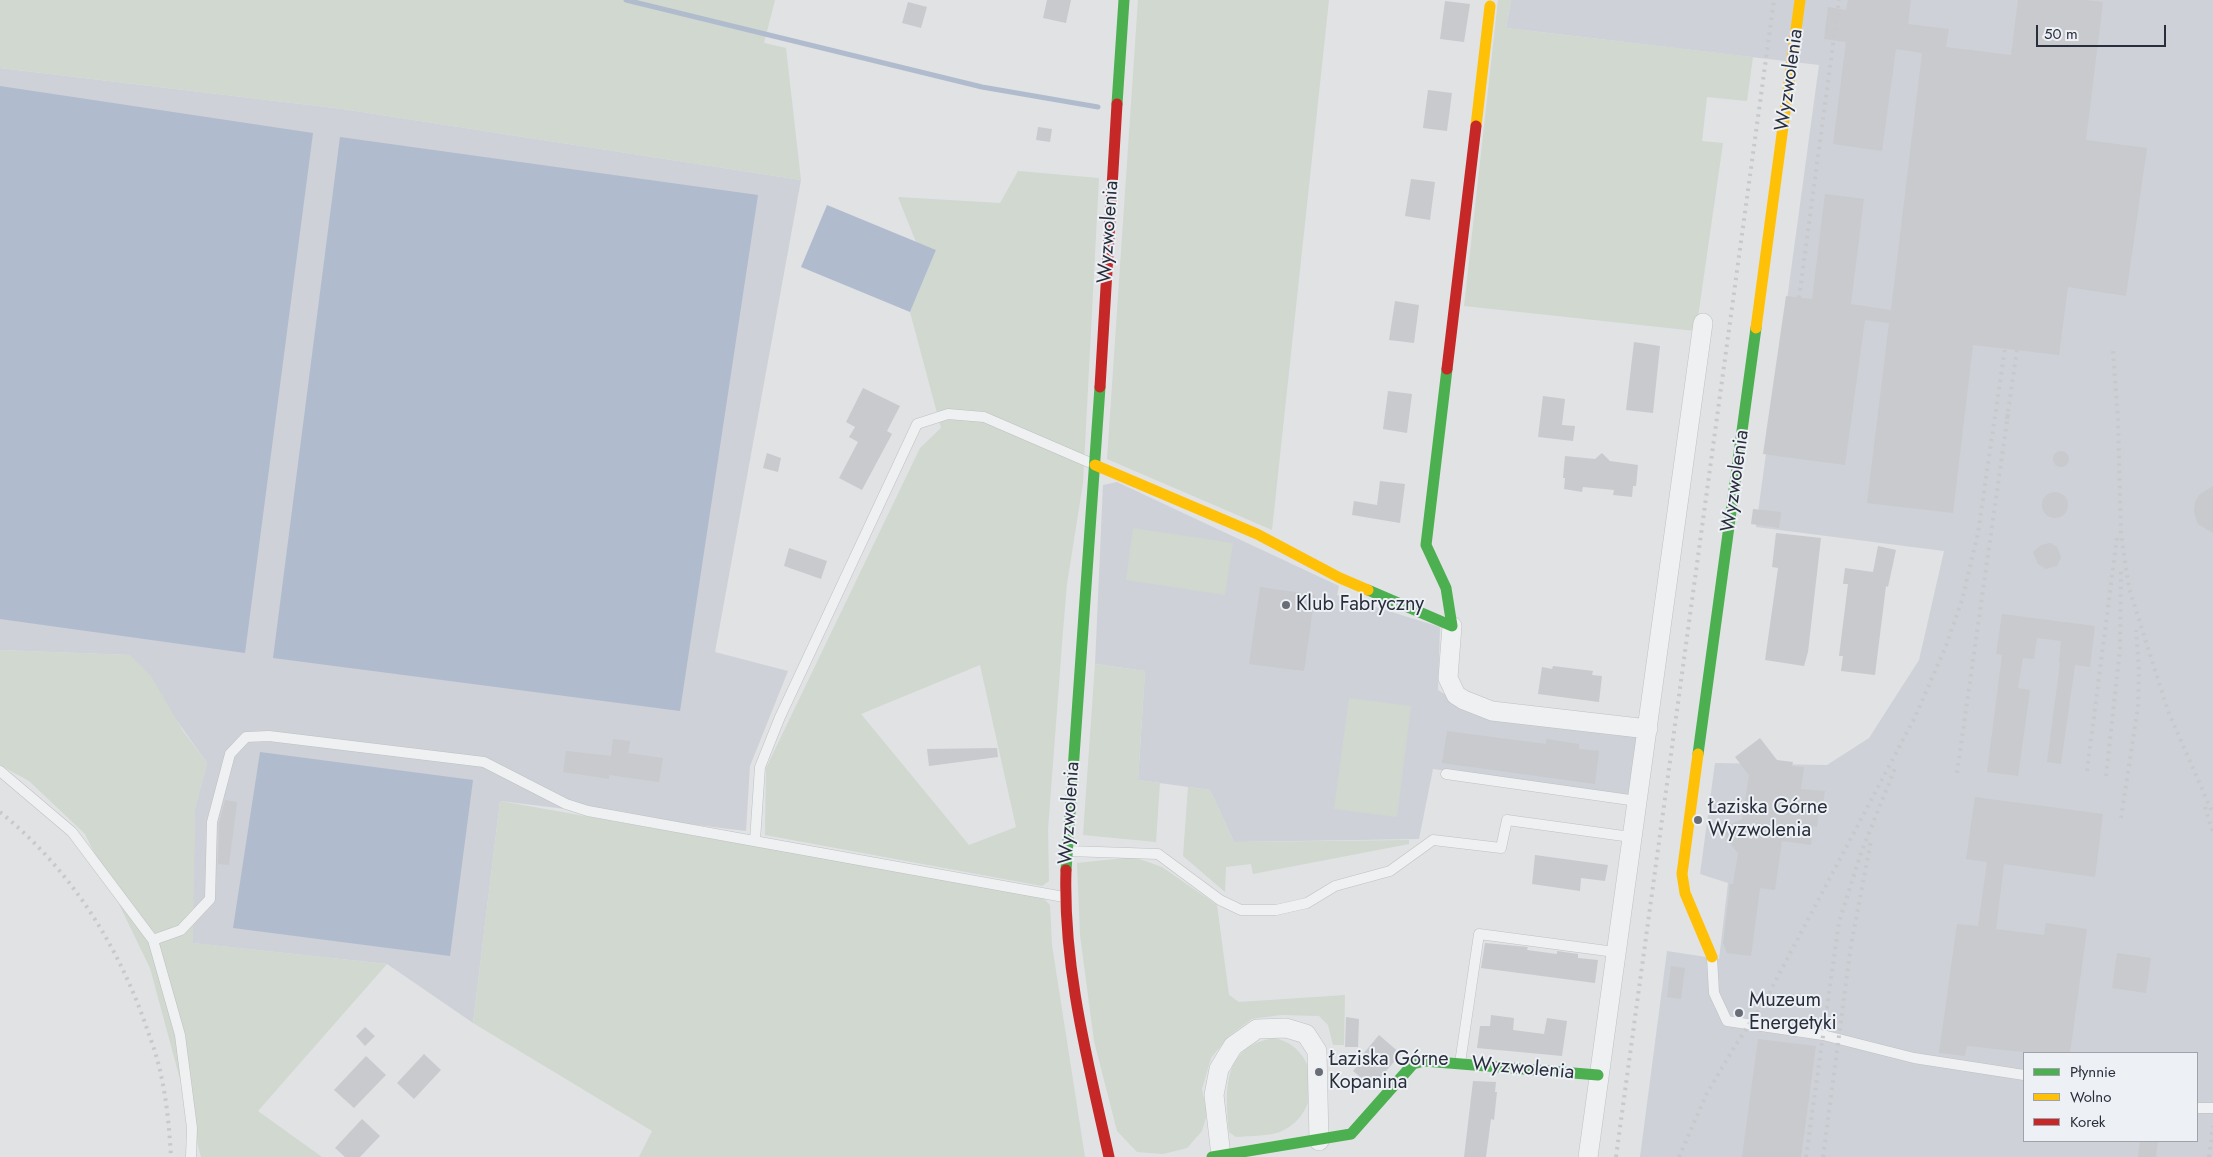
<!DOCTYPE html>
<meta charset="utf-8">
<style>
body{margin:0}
#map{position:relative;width:2213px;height:1157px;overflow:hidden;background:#e0e2e4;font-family:Jost,sans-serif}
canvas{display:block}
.legend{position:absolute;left:2023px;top:1052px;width:175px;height:90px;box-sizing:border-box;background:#edf0f4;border:1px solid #9fa2aa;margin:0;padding:6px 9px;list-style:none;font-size:15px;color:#292e3c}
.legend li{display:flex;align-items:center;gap:10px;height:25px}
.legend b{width:25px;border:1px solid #9fa2aa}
.scale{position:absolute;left:2036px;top:25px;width:130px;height:22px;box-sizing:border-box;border:2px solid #292e3c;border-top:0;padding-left:6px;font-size:15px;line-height:18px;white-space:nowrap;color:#292e3c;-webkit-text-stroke:4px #edf0f4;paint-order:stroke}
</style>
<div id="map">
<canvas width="2213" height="1157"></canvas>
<ul class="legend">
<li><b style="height:6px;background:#4caf50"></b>Płynnie</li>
<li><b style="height:6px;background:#ffc107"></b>Wolno</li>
<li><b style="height:6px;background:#c62828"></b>Korek</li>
</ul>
<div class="scale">50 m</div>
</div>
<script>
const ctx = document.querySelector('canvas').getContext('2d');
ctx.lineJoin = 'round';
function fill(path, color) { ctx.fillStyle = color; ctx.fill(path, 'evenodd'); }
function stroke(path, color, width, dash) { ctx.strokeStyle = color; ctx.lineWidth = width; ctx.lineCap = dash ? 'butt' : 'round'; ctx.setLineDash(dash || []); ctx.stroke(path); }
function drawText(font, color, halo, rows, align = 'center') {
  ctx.font = font + ' Jost,sans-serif'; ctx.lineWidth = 4; ctx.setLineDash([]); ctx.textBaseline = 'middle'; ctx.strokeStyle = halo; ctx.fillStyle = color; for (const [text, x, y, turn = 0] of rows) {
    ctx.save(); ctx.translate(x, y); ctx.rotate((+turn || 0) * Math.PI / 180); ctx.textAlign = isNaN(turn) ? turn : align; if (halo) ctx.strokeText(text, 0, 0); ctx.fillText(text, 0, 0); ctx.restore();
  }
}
const built = new Path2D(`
 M1511,0H2213V1157H1640L1667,951L1719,959L1728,883L1700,874L1715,763L1827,765L1869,738L1919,660L1944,551L1756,527L1819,65L1506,28ZM2024,1053H2197V1141H2024Z
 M0,68L343,109L801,180L715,652L788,671L750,766L746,831L500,801L473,1023L387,964L192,943L195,808L207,763L130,655L0,650Z
 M1117,482L1339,586L1337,595L1440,627L1438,690L1481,717L1639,733L1628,795L1433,769L1419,839L1234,842L1210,790L1138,780L1145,671L1095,664L1103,485Z`);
const green = new Path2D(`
 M0,0H775L764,43L786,48L801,180L343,109L0,68Z
 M1138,0H1329L1272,530L1107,459Z
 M1498,0H1511L1506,28L1753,57L1747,101L1707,97L1702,141L1723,143L1696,331L1464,306Z
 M1018,171L1099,178L1083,483L1067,584L1063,631L1048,829L1049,881L1042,886L765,835L766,768L920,448L941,428L910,312L936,250L916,242L898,197L1000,203ZM980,665L1016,827L969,845L861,714Z
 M1133,528L1233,543L1225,595L1126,580Z
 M0,650L130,655L151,676L183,731L207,763L195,808L193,943L387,964L258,1111L322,1157H201L150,968L85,834L29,781L0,765Z
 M1095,664L1145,671L1138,780L1160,783L1156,842L1083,835Z
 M1349,698L1411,706L1397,817L1334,809Z
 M1188,787L1210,790L1234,842L1409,840V844L1253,874L1251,864L1226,867L1225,892L1183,856Z
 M500,801L1042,897L1050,905L1052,945L1085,1157H639L652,1131L473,1023Z
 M1134,857L1162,867L1217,905L1229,995L1239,1002L1345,995L1344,1045H1333L1328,1025L1319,1016L1281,1015L1252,1019L1229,1036L1211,1058L1202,1089L1207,1114L1202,1131L1187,1148L1163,1154L1137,1152L1117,1131L1094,1041L1080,935L1077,863Z
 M1274,1038C1320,1047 1324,1112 1282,1131C1272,1136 1248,1136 1236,1137L1229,1132C1225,1089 1222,1047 1274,1038Z`);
const water = new Path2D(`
 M0,86L313,133L245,653L0,619Z
 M340,137L758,195L680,711L273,658Z
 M827,205L936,250L910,312L801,267Z
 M260,752L473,780L450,956L233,928Z`);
const stream = new Path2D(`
 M626,0L982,87L1098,107`);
const building = new Path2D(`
 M1047,0H1071L1066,23L1043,18Z
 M1848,0H1911L1908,24L1949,29L1946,47L2011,55L2018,0H2086L2103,2L2086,140L2147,148L2126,296L2068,287L2059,355L1973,345L1953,513L1867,503L1889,323L1865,320L1845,465L1763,454L1786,296L1812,299L1825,194L1864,199L1851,304L1891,310L1922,53L1896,49L1882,151L1833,144L1846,42L1824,39L1828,7L1846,10Z
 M1445,1L1470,4L1464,42L1440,39Z
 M908,2L927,7L921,28L902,23Z
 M1428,90L1452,93L1447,131L1423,128Z
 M1038,127L1052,129L1050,142L1036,140Z
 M1411,179L1435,182L1430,220L1405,216Z
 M1395,301L1419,305L1414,343L1389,340Z
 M1634,342L1660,346L1653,413L1626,410Z
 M863,388L900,406L887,431L892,434L862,490L839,478L858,442L849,437L855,427L846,422Z
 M1388,391L1412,394L1407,433L1383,429Z
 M1543,396L1565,399L1562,425L1575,426L1573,441L1538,437Z
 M2053 459a8 8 0 1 1 16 0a8 8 0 1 1-16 0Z
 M767,453L781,458L778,472L763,468Z
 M1602,453L1610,461L1638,465L1636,486H1633L1632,497L1613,495L1614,490L1583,487L1582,492L1564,489L1565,478H1563L1565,456L1595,459Z
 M1380,481L1405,484L1400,523L1352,515L1354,501L1377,505Z
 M2213,486V533L2198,524L2194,512L2195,502L2199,495Z
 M2042 505a13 13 0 1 1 26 0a13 13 0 1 1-26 0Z
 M1753,509L1781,512L1779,528L1751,524Z
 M1776,533L1821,538L1808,652L1804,666L1765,660L1778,568L1772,567Z
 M2050,543L2057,547L2061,557L2057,566L2046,569L2038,564L2033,552L2041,545Z
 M1878,546L1896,550L1888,587L1886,586L1875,675L1841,671L1843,656H1839L1848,584H1843L1845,568L1873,572Z
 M789,548L827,561L821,579L784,566Z
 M1260,587L1315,595L1304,671L1249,664Z
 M2002,614L2095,626L2090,667L2075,665L2061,764L2047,762L2060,663H2059L2061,641L2037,638L2034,659L2023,658L2018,688L2030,690L2018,776L1987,772L2002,655L1996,654Z
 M1553,666L1593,671L1592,675L1602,676L1599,702L1538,694L1542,667L1552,669Z
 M1447,731L1546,744V739L1579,744V749L1599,751L1595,784L1442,763Z
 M1760,738L1777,760L1793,762L1792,766L1804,767L1801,789L1825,791L1822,809L1819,808L1817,827L1813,826L1811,845L1782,841L1775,890L1760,888L1751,956L1727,953L1723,943L1730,884H1733L1738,853L1726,838V832L1731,824L1742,819L1749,775L1735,757Z
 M613,739L630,741L628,753L663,758L659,782L609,775V779L563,772L566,751L611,756Z
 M997,748L998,757L929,766L927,749Z
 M1975,797L2103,814L2095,877L2004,864L1996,929L2044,935L2046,923L2087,929L2070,1053H2033L1967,1046L1965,1056L1939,1053L1957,924L1978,926L1987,862L1966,859Z
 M225,800L237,802L229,865L218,864L219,823Z
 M1535,855L1608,865L1605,881L1581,878L1580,891L1532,884Z
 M1485,943L1528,947L1527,950L1557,954V951L1578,954V958L1598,960L1595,983L1481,968Z
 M2117,953L2151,958L2146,993L2112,988Z
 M1671,966L1685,968L1681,999L1667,997Z
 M1491,1015L1514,1018L1513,1030L1544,1034L1547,1018L1567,1021L1562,1056L1477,1048L1480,1026H1490Z
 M1346,1017L1359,1019L1358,1047H1345Z
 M365,1027L375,1036L365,1046L356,1036Z
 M1379,1035L1401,1054L1372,1087L1353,1071L1361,1062L1358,1060Z
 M1758,1039L1816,1046L1801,1157H1742Z
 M424,1054L441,1070L414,1099L397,1083Z
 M366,1056L386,1075L354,1108L334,1090Z
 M1473,1081L1496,1082L1495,1092H1497L1494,1120L1491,1119L1486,1157H1464Z
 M362,1119L380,1136L360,1157H345L335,1148Z
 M2140,1141H2158L2156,1157H2138Z`);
const lane = new Path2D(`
 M0,771L72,832L153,940L180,1035L192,1128L191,1157
 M1446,774L1637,801
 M755,840L760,767L780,717L917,424L948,414L984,417L1093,464
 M1068,851L1158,854L1220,900L1241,910H1276L1307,903L1335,886L1390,871L1433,840L1501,848L1507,820L1631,837
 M153,940L181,930L210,899L212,822L230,754L246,737L269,736L484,762L566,804L588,811L1064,897
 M1712,957L1714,993L1727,1021L1823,1035L1914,1058L2024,1075
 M1460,1063L1479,934L1615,952
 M2197,1108H2213`);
const street = new Path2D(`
 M1452,626L1448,678L1456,695L1464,700L1492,711L1648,729
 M1221,1156L1214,1095L1219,1069L1233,1046L1257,1029L1286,1028L1306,1034L1317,1051L1319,1141
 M1588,1157L1703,323`);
const fast = new Path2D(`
 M1117,104L1124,0
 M1368,590L1452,626L1446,588L1426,545L1447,369
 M1698,754L1756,328
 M1066,870L1100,387
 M1212,1157L1351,1134L1413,1064L1424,1061L1598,1075`);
const slow = new Path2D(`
 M1476,126L1490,6
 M1756,328L1800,0
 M1095,465L1257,534L1340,578L1368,590
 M1698,754L1682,874L1685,893L1712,957`);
const jam = new Path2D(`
 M1447,369L1476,126
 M1100,387L1117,104
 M1066,870C1063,968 1088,1062 1109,1157`);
const rail = new Path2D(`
 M1799,298L1839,0
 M2113,351L2118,419L2121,534L2129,588L2168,711L2213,814
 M2007,419L2017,350
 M2087,771L2117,537
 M1957,773L2008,414
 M2106,776L2120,649L2121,569
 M2205,807L2213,833
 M0,812C68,867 116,941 145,1023C149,1035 154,1047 157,1059C166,1091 169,1124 171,1157
 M2121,818L2138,707L2139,671L2136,630
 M1616,1157L1774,0
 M1679,1157L1707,1093L1735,1046L1767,997L1915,717L1946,646L1962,600L1978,533L2005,348
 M1806,1157L1839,922L1862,850L1896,766
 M1823,1157L1851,945L1871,841
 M2209,1157L2213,1126`);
const markers = [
 [1286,605,5,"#696d77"],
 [1698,820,5,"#696d77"],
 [1739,1013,5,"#696d77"],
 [1319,1072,5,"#696d77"]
];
const streetNames = [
 ["Wyzwolenia",1790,80,-82],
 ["Wyzwolenia",1109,232,-86],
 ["Wyzwolenia",1736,481,-82],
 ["Wyzwolenia",1070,813,-86],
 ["Wyzwolenia",1523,1069,5]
];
const poiNames = [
 ["Klub Fabryczny",1296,605],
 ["Łaziska Górne",1708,808],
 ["Wyzwolenia",1708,831],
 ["Muzeum",1749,1001],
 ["Energetyki",1749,1024],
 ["Łaziska Górne",1329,1060],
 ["Kopanina",1329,1083]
];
fill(built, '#ced1d7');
fill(green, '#d0d8d0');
fill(water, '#b0bccd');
stroke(stream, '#b0bccd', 5);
fill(building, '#c8cacd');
stroke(lane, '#bec0c2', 11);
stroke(street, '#bec0c2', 20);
stroke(lane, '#eff0f1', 10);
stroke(street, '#eff0f1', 19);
stroke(fast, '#4caf50', 11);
stroke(slow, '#ffc107', 11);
stroke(jam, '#c62828', 11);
stroke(rail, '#c8c9cc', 4, [2.5, 5]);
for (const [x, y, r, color] of markers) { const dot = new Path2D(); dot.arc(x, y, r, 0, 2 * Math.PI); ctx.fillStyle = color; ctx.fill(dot); stroke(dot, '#edf0f4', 2); }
drawText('20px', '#292e3c', '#edf0f4', streetNames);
drawText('20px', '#292e3c', '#edf0f4', poiNames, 'left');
</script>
